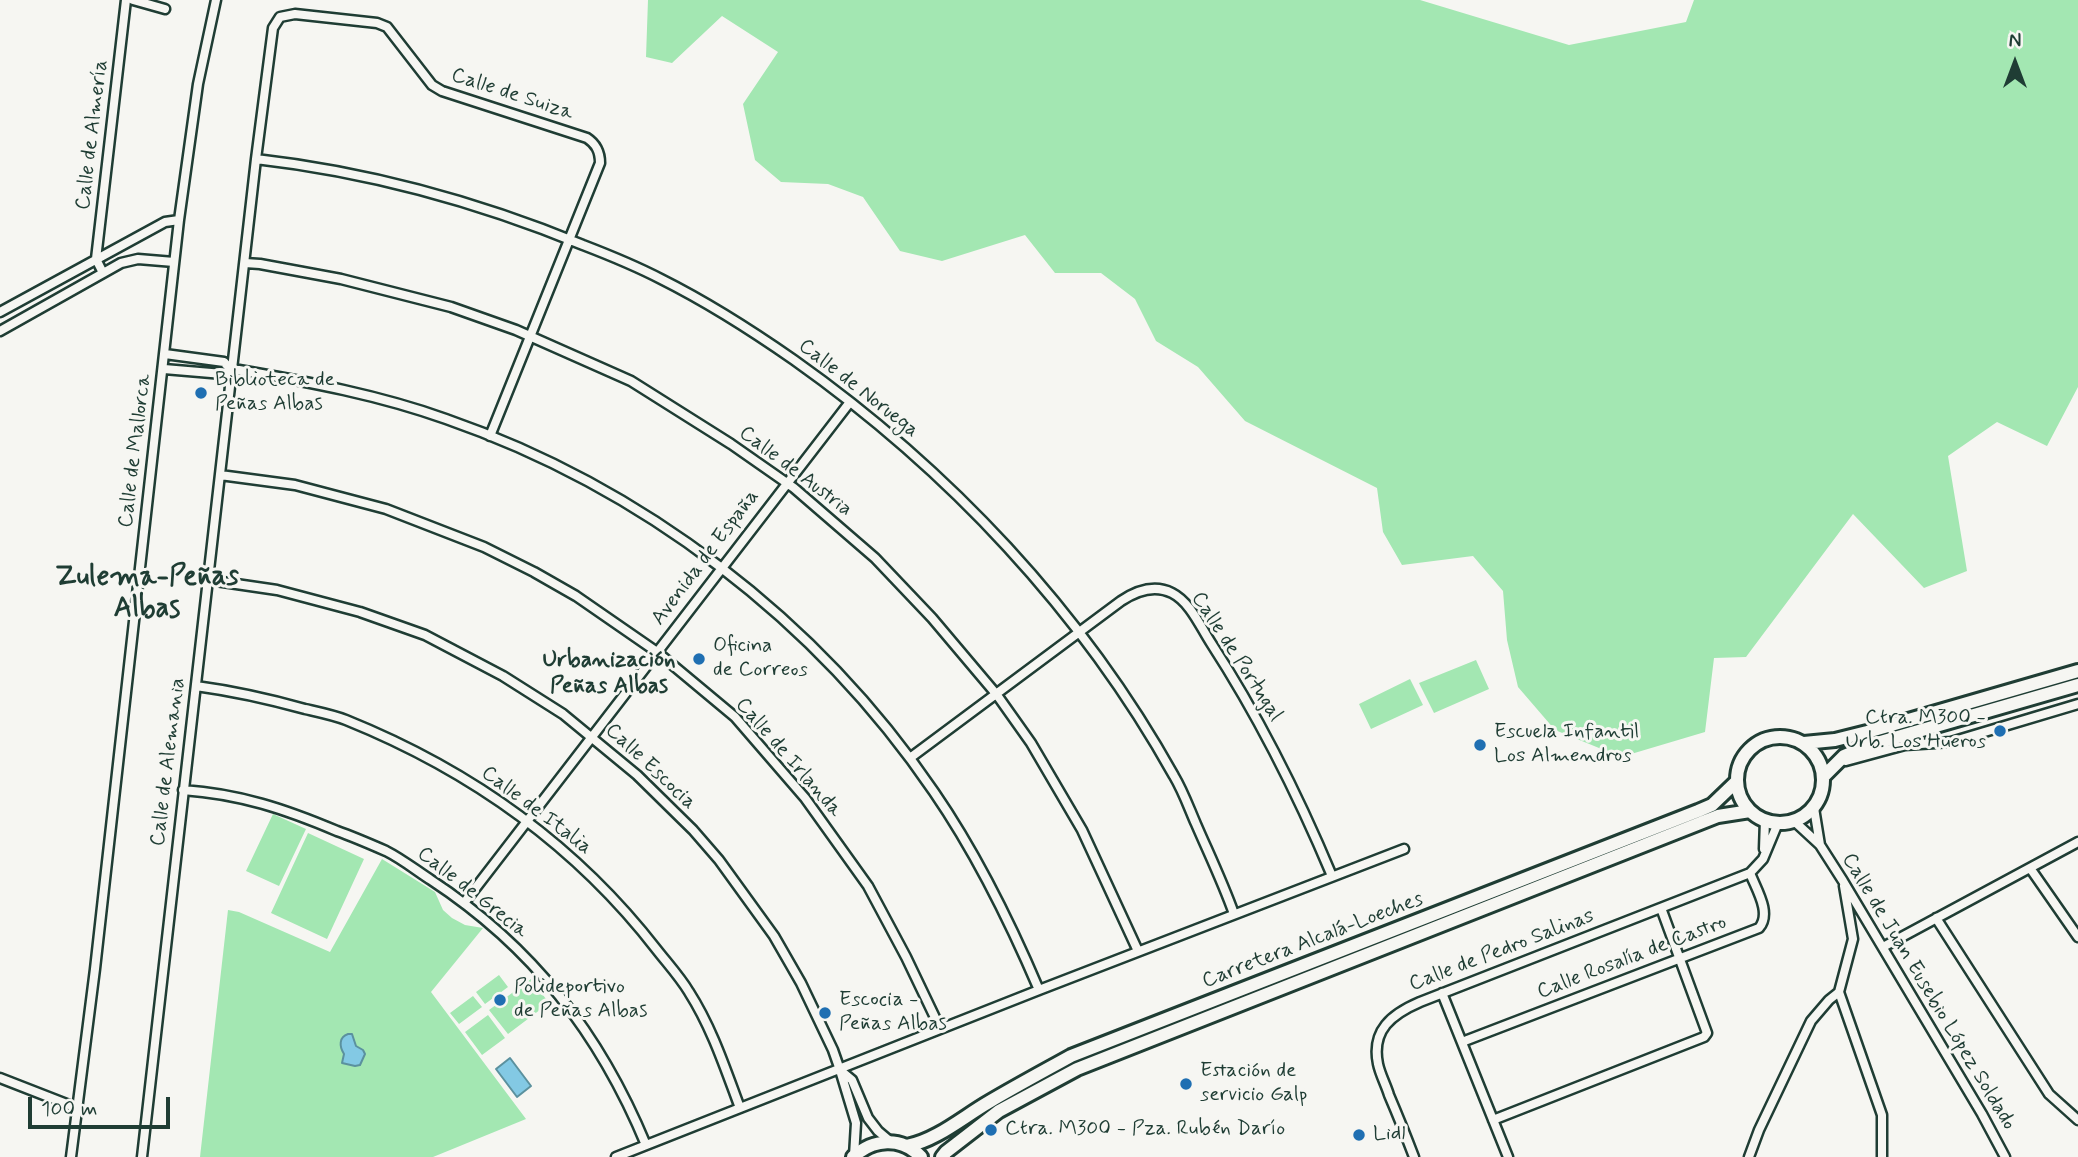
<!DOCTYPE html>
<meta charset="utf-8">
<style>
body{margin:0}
#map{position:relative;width:2078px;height:1157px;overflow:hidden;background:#f6f6f2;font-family:Mynerve,sans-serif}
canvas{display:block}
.north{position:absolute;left:1980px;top:28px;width:70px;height:70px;-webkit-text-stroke:5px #f6f6f2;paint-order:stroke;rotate:0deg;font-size:19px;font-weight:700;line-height:28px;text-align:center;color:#1f3d34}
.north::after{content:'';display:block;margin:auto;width:24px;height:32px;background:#1f3d34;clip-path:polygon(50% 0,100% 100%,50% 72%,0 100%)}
.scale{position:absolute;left:28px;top:1097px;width:142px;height:32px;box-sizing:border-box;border:4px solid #1f3d34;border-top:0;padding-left:9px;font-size:21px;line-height:24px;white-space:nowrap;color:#1f3d34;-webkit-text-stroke:5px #f6f6f2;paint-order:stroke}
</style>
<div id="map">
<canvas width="2078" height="1157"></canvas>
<div class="north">N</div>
<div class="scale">100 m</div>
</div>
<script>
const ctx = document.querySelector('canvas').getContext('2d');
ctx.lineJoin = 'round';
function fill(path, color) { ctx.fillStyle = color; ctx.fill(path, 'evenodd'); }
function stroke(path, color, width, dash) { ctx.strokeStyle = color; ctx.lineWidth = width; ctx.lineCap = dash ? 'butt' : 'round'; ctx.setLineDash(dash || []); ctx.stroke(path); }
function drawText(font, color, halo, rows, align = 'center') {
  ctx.font = font + ' Mynerve,sans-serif'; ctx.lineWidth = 6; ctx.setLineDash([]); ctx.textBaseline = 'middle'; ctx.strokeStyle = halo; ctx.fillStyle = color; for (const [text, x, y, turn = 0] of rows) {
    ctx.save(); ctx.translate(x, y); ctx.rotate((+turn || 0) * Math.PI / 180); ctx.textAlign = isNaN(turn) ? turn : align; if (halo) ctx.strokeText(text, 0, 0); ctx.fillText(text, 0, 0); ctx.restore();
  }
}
const green = new Path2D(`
 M648,0H1420L1569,45L1686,22L1694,0H2078V387L2047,446L1997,422L1948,456L1967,571L1924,588L1853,514L1746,657L1714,658L1705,732L1621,757L1555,730L1518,687L1507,640L1503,591L1473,556L1402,565L1383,532L1377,488L1245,421L1198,367L1156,341L1135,299L1101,273H1055L1025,235L942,261L900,251L863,197L828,184L781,182L755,160L743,104L778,52L722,16L672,63L646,57Z
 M1476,660L1489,689L1434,713L1419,683Z
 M1410,679L1423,705L1371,729L1359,704Z
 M273,814L306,829L279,886L246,871Z
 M308,833L364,859L327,939L271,913Z
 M382,859L435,892L443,910L452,918L465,925L483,928L431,992L526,1119L433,1157H200L228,910L239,912L330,952Z
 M499,975L508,987L485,1004L476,992Z
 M531,979L549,1003L508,1034L489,1010Z
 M473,996L482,1007L459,1024L450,1013Z
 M488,1015L505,1038L482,1055L465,1032Z`);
const water = new Path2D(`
 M348,1034H352L356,1046L363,1050L365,1054L360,1065L355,1066L342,1063L344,1054C339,1046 339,1037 348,1034Z
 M510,1058L531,1086L517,1097L496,1069Z`);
const minor = new Path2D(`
 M133,0L165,9
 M256,159C370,172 476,201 583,245C609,255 636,266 661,279C707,302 751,330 794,360C948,469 1082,611 1174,776C1183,791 1189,808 1196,824C1209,854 1223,883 1234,914
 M245,263L260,264L341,279L451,307L516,330L631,381L731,444L794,488L875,558L932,618L997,695L1031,743L1082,830L1138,951
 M103,273L96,259L126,0
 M0,312L165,222L179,220
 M0,331L121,263L138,259L174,262
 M165,354L224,362L231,370
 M164,369L223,374L231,370H239C309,382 379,395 446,419C642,487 817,620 934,792C976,853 1010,922 1039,990
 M220,475L295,485L386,509L484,547L534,572L576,596L657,652L735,717L805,798L868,886L906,957L940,1028
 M209,580L277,590L360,612L425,635L503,676L563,714L637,775L693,830L719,860L774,936L801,983L833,1050L840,1070L856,1123L854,1156
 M196,686C233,691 269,699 305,709C318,712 333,715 346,720C470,770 575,844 657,950C668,964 680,977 689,992C712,1028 725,1068 740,1108
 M910,758L1121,601C1136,591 1154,584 1172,593C1190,602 1200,626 1211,643C1259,717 1298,795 1332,876
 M1846,761L1905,745L1951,742L2078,704
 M183,790C240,794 285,809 337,831C354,837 370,844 386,851C402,859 417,871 431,880C533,947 600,1034 646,1145
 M1814,808L1820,845
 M1794,821L1820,845L1843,881L1982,1114L2005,1157
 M1764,849L1765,820
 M2030,868L2078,937
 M1844,886L1853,939L1839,992L1882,1115V1157
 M464,903L850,402
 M1936,918L2049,1094L2078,1120
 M1883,947L2078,842
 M1442,993L1508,1157
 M1462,1042L1759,928C1772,913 1756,889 1750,873
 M840,1070L852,1080L868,1118L878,1131L891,1142
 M0,1078L77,1108
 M1493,1120L1704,1037L1707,1033L1661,908
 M71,1157L95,969L179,220L198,84L216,0
 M142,1157L256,159L273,28L280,17L295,14L377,23L387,27L432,85L442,91L587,138C596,144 600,151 600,163L490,436
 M616,1157L1039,990L1404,849
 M1414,1157C1406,1136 1398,1116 1389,1095C1386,1085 1380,1074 1378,1064C1371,1030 1392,1014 1420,1002L1750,873L1763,859L1778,823
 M1749,1157L1759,1130L1811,1021L1829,1000L1839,992`);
const secondary = new Path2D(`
 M1737 780a43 43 0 1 1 86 0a43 43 0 1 1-86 0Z
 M1804,743L1835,740L1867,732L2078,671
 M1824,776L1844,756L1870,745L2078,685
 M907,1146C937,1140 963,1117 989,1102C1016,1086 1044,1071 1071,1056L1698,811L1712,805L1737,781
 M853,1157C873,1139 901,1136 921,1157
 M942,1157L946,1152L999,1111L1077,1069L1718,816L1750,811`);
const markers = [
 [201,393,7,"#1f6fb2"],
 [699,659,7,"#1f6fb2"],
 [2000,731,7,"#1f6fb2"],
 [1480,745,7,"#1f6fb2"],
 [500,1000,7,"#1f6fb2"],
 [825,1013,7,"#1f6fb2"],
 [1186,1084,7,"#1f6fb2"],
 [991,1130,7,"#1f6fb2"],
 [1359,1135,7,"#1f6fb2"]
];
const streetNames = [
 ["Calle de Suiza",512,95,18],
 ["Calle de Almería",93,135,-83],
 ["Calle de Noruega",858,389,38],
 ["Calle de Mallorca",136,451,-83],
 ["Calle de Austria",795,472,37],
 ["Avenida de España",706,558,-53],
 ["Calle de Portugal",1236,657,57],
 ["Calle de Irlanda",788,758,49],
 ["Calle de Alemania",169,762,-83],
 ["Calle Escocia",650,767,43],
 ["Calle de Italia",536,811,37],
 ["Calle de Grecia",472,893,38],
 ["Carretera Alcalá-Loeches",1313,941,-21],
 ["Calle de Pedro Salinas",1502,951,-21],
 ["Calle Rosalía de Castro",1632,958,-21],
 ["Calle de Juan Eusebio López Soldado",1928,992,59]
];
const poiNames = [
 ["Biblioteca de",215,381],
 ["Peñas Albas",215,405],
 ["Oficina",713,647],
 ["de Correos",713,671],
 ["Ctra. M300 -",1986,719,"right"],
 ["Urb. Los Hueros",1986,743,"right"],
 ["Escuela Infantil",1494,733],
 ["Los Almendros",1494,757],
 ["Polideportivo",514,988],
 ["de Peñas Albas",514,1012],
 ["Escocia -",839,1001],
 ["Peñas Albas",839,1025],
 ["Estación de",1200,1072],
 ["servicio Galp",1200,1096],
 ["Ctra. M300 - Pza. Rubén Darío",1005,1130],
 ["Lidl",1373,1135]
];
const neighbourhoodNames = [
 ["Urbanización",609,661],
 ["Peñas Albas",609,687]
];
const districtNames = [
 ["Zulema-Peñas",147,578],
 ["Albas",147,610]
];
fill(green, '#a3e7b2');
fill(water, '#83c9e4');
stroke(water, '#5b919e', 2);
stroke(minor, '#1f3d34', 13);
stroke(secondary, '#1f3d34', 18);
stroke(minor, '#f6f6f2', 8);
stroke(secondary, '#f6f6f2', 12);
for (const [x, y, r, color] of markers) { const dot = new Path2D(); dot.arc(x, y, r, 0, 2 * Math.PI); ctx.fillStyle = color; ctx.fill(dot); stroke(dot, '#f6f6f2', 2.5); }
drawText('21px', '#1f3d34', '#f6f6f2', streetNames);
drawText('21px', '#1f3d34', '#f6f6f2', poiNames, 'left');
drawText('bold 23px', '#1f3d34', '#f6f6f2', neighbourhoodNames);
drawText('bold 28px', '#1f3d34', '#f6f6f2', districtNames);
</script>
